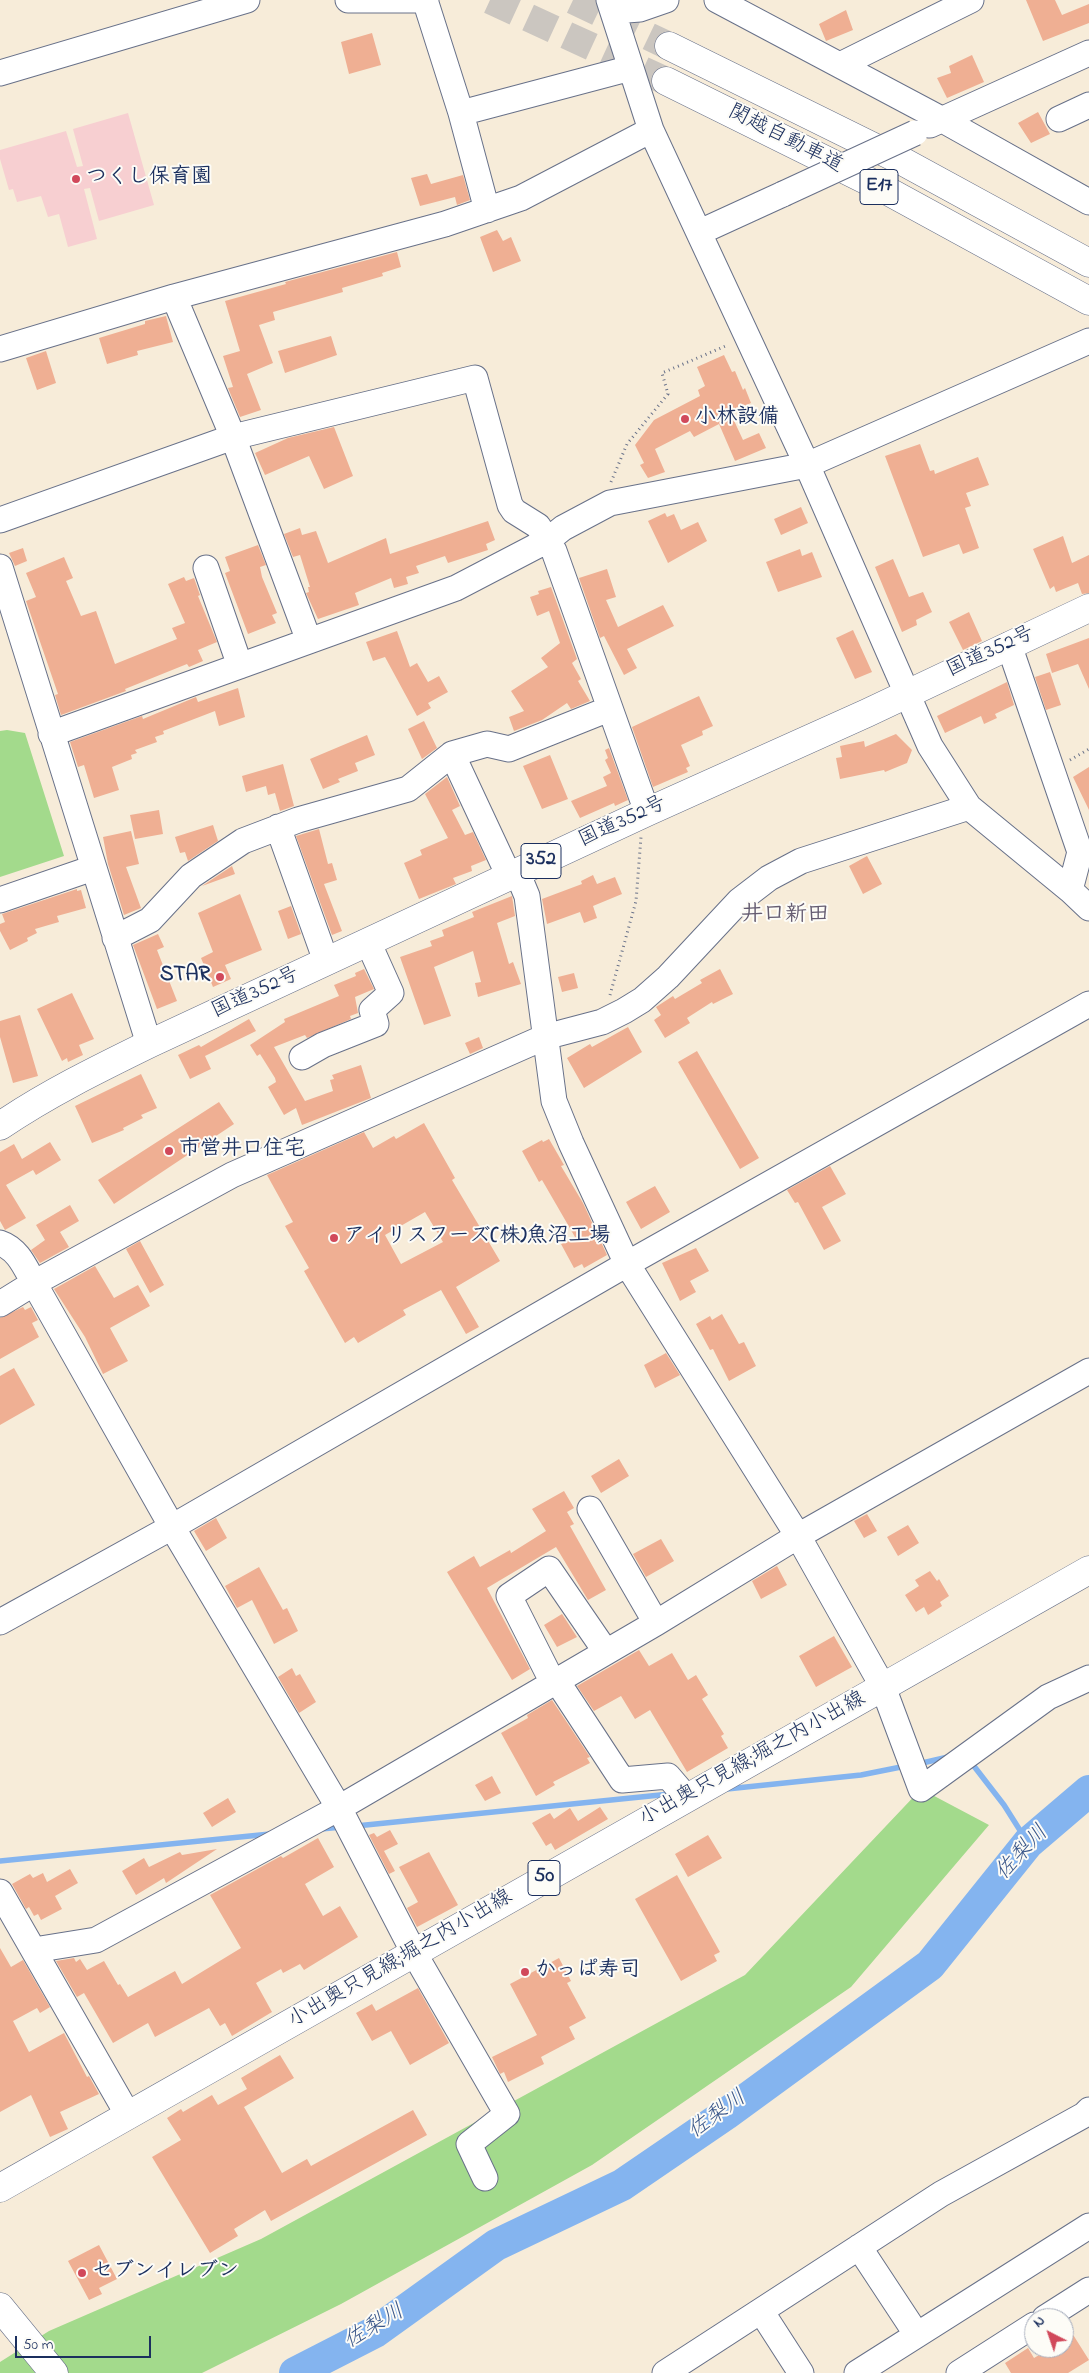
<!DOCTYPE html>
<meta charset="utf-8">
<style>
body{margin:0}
#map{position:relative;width:1089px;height:2373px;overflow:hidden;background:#f7ecd9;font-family:"Indie Flower",sans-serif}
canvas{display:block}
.north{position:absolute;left:1024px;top:2308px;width:50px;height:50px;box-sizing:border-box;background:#fdfcf7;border:1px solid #a3aaba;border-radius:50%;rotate:319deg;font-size:14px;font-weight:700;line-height:20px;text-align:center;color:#1b2f5e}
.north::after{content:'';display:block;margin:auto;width:18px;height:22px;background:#d1495b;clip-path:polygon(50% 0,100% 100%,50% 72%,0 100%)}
.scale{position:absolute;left:15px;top:2336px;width:136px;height:22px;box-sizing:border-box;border:2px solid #1b2f5e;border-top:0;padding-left:6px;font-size:15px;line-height:18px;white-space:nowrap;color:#1b2f5e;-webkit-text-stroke:4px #fdfcf7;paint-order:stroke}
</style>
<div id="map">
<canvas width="1089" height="2373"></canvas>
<div class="north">N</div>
<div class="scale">50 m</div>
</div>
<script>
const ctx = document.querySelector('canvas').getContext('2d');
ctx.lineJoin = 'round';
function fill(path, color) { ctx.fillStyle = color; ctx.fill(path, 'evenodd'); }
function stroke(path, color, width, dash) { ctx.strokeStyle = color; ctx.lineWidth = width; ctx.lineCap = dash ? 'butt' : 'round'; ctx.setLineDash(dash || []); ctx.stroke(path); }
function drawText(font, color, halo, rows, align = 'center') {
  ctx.font = font + ' "Indie Flower","Klee One",sans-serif'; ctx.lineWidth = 4; ctx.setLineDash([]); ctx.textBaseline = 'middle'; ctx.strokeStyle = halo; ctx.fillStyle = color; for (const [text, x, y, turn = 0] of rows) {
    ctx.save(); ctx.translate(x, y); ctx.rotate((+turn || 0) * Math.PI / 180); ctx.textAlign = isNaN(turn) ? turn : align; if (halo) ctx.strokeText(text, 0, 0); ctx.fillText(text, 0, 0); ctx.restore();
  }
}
const built = new Path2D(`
 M128,113L154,205L99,221L90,188L84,189L97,239L68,247L59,214L48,217L41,196L17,202L13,189L9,190L0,159V150L66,131L77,167L83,166L73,129Z`);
const green = new Path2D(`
 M7,730L25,733L64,856L0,877V731Z
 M921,1789L989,1825L851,1987L592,2165L341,2304L202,2373H0V2362L49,2331L261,2239L745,1975Z`);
const stream = new Path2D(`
 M970,1761L1004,1805L1028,1843
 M918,1764L948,1757
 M727,1789L861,1775L906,1766
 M356,1826L670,1794
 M321,1829L342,1827
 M0,1861L270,1834`);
const river = new Path2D(`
 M295,2373L375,2332L496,2245L622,2185L726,2114L930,1965L1028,1843L1089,1791`);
const building = new Path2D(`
 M1026,0H1055L1062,15L1089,4V23L1043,41Z
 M846,10L853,30L826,41L819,24Z
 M372,33L381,65L349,74L341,42Z
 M972,55L984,82L947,98L937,78L951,73L949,66Z
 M1038,112L1050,134L1031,143L1018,123Z
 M427,174L431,184L463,175L470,200L457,205L455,197L420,206L411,178Z
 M497,230L503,241L511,237L521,261L493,272L480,237Z
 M397,252L401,267L382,273L383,276L342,288L343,292L273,312L275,320L259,325L273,363L247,374L261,410L240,417L228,388L233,387L223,356L240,351L225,301L286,284L285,282Z
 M166,316L173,342L137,351L138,355L107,364L99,338L145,324V321Z
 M331,336L337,355L285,373L278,351Z
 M46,351L56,383L37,390L26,358Z
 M724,355L732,372L735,371L743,390L745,388L751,403L730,412L743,440L759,433L766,448L735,461L719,424L694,437L690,431L655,449L665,472L648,478L640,465L644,463L635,445L654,420L700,396L698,390L705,386L697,367Z
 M334,427L353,476L324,489L309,456L265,475L255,453L288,438Z
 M920,444L930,471L934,470L935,474L978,457L989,485L966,493L971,506L965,508L979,548L963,554L959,544L923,557L885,456Z
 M801,507L808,523L781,535L774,519Z
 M665,513L667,517L674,514L681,530L698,522L707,541L668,563L648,521Z
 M488,521L495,540L486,544L488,550L448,563L445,556L416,566L419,573L406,577L408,584L394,588L391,578L355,593L359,605L318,619L306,593L309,592L308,587H310L300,555L293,557L284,534L300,528L302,535L316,531L328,563L386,538L390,554Z
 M1063,536L1072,563L1089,555V593L1082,594L1078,583L1056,592L1054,586L1050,589L1033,549Z
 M258,545L266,565L260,567L262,577L277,613L272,615L276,623L248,634L225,573L230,571L225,557Z
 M23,548L27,561L15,566L9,553Z
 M800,549L802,556L812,552L822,577L778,592L766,562Z
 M64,557L73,578L66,581L81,616L96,611L115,664L177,639L172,628L185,623L168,584L184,577L186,581L194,578L200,595L198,596L217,642L198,650L203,661L189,667L187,664L125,689L126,691L61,715L55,695L58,694L26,601L36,597L26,573Z
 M893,559L909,597L923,592L932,612L916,620L917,625L902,632L875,567Z
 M607,569L616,597L606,600L618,627L663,605L674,626L627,649L637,668L624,675L604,636L600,638L579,578Z
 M551,587L577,659L572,663L581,679L578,681L590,701L571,709L567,703L542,720L514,731L509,717L524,711L511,691L548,667L541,658L560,643L549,611L537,616L530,597L539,594L538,591Z
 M969,612L982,641L963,650L949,622Z
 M853,630L872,672L855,679L836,638Z
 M397,631L410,667L417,663L428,682L439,676L448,692L428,703L431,708L417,716L385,657L373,661L366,642Z
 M1089,638V689L1078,664L1052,673L1046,654Z
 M1050,672L1061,705L1046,710L1035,677Z
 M1007,682L1014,705L995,714L997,718L984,724L981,716L945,733L937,716Z
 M238,688L245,717L219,726L215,711L163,731L164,734L155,737L157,742L135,750L137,753L131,755L132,759L112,767L119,790L94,798L84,765L78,767L70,742L142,716L143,719L196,697L198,702Z
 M699,696L713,726L702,731L703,735L681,745L690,766L686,768L688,772L653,787L632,727Z
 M424,721L437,748L422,759L408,729Z
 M896,734L912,750L907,763L885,772L884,770L840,779L836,758L842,757L840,746L864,741L865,747Z
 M367,735L375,755L355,763L358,771L338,779L340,782L323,789L310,759Z
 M609,748L628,800L615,806L614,803L580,818L571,801L607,786L603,777L611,773L605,760L608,758L605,750Z
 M550,755L568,799L542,809L523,766Z
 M283,764L294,806L280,811L275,793L268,795L266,786L246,792L242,776Z
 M1089,767V810L1073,777Z
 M447,777L460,806L452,810L465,835L473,832L486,860L471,866L472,871L453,878L456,884L419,899L404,863L422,855L420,850L448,838L425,794Z
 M159,810L163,834L135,839L130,815Z
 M213,825L218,841L188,861L185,852L180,853L175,837Z
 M319,829L328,864L332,863L337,880L324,884L342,931L332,935L296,836Z
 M131,831L139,864L126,867L141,908L124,915L108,864L103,837Z
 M867,856L882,884L863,894L849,866Z
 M232,866L235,874L202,886Z
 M593,875L597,884L615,877L622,894L593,906L597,918L584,923L580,912L547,924L542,899L582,884L581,881Z
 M77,889V891L81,890L86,908L57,916L59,922L35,929L37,933L27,938L28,941L10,950L0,931V924L5,922L2,914Z
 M240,894L262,950L225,965L231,979L213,987L201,958L213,952L198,913Z
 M512,896L515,916L497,923L509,964L513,962L521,984L478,997L475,983L481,982L473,951L434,967L451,1016L424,1025L400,957L432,946L430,941L444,936L442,930L474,917L472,912Z
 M291,906L301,934L288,939L278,911Z
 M158,934L164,947L157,950L177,1001L157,1009L133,945Z
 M364,969L374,989L355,997L358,1013L350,1016L351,1019L307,1038L305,1035L274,1047L305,1101L333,1091L330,1080L334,1079L332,1075L361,1065L371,1098L302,1125L296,1108L284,1115L268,1087L276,1082L275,1078L260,1054L257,1056L250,1045L285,1022L284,1019L339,996L334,985L356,976L355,973Z
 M720,969L733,994L713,1004L712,1002L687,1018L690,1023L665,1038L654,1020L661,1015L656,1007L673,996L675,999L702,983L700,980Z
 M574,973L578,988L562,992L558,977Z
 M72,993L94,1039L79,1045L83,1055L68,1062L67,1058L62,1061L37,1009Z
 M20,1015L38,1076L13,1083L0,1037V1021Z
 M249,1019L256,1031L205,1056L211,1069L190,1079L178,1055L199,1045L201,1047Z
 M628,1027L642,1052L584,1088L567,1058L590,1044L592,1047Z
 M479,1037L483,1048L470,1054L465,1043Z
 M697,1051L759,1158L740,1169L678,1062Z
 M141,1074L157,1108L141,1115L143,1118L123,1128L124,1130L92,1143L75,1106Z
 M219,1102L234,1124L114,1204L98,1180Z
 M424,1123L455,1178L452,1180L500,1261L456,1287L479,1327L466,1334L441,1290L403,1310L406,1315L358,1343L354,1337L345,1343L304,1271L309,1268L285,1226L293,1222L267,1175L364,1132L373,1148L394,1136L396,1139ZM425,1212L443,1242L401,1264L385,1235Z
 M549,1139L564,1165L561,1166L583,1203L607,1255L584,1268L582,1264L574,1268L561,1244L575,1237L542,1180L539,1182L522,1151L542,1140L543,1142Z
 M50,1142L61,1160L36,1175L33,1170L6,1185L26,1218L5,1230L0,1221V1152L14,1144L22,1159Z
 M830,1166L846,1194L822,1207L841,1241L824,1250L798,1202L795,1203L787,1190Z
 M655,1186L670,1212L641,1229L626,1202Z
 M70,1205L79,1221L60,1232L69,1247L40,1263L31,1250L45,1240L36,1225Z
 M140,1241L164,1285L150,1293L126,1249Z
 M696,1248L709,1271L690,1281L696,1292L680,1301L662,1263Z
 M95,1266L114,1298L138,1285L150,1306L110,1328L128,1361L103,1374L85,1337L54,1289Z
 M23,1307L25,1310L31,1307L38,1320L32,1323L39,1337L0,1359V1318Z
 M722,1314L739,1344L744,1342L756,1366L729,1381L713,1349L710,1350L696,1324L710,1316L712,1320Z
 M666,1353L680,1375L655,1388L644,1365Z
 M14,1368L35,1405L0,1425V1376Z
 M619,1459L629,1476L601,1493L591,1476Z
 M564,1491L574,1508L567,1512L574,1524L570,1526L606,1590L588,1600L556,1547L487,1588L530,1669L512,1680L447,1572L474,1556L480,1567L510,1550L511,1553L546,1531L532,1509Z
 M867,1514L877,1531L864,1538L854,1521Z
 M216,1518L227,1538L206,1551L194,1531Z
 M908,1525L919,1543L898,1556L887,1537Z
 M661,1539L674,1561L646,1577L633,1554Z
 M777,1566L787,1585L761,1599L752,1581Z
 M259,1567L283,1610L287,1608L298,1631L274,1644L252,1600L237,1608L225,1586Z
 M930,1571L937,1581L939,1579L949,1596L940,1602L942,1606L928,1615L924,1607L916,1612L905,1595L919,1586L915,1580Z
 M562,1614L577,1637L557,1647L544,1625Z
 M834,1636L852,1667L816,1687L799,1656Z
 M639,1650L649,1666L672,1653L688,1680L696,1675L708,1695L702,1699L724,1734L721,1736L728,1748L687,1772L650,1710L635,1719L621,1696L594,1711L577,1686Z
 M292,1668L296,1676L300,1674L316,1702L299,1713L278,1677Z
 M552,1700L590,1757L587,1758L590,1763L553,1782L555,1785L536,1796L501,1733L528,1718L527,1715Z
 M492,1776L501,1793L485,1801L475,1785Z
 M228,1798L236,1812L212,1827L203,1813Z
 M600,1807L608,1819L555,1850L551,1843L546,1846L532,1823L550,1813L554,1819L570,1808L578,1821Z
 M390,1830L398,1844L384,1851L395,1871L389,1874L369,1835L374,1833L377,1837Z
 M708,1835L722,1858L688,1877L675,1854Z
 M318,1838L334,1867L305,1884L323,1916L340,1906L358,1937L304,1970L300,1964L283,1973L281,1969L256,1983L272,2012L232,2036L225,2023L220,2026L209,2008L155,2037L148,2023L113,2043L84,1993L77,1997L56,1961L74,1958L76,1962L80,1959L87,1970L104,1961L118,1985L120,1984L128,1997L175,1971L182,1984L241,1948L210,1895L281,1856L283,1858Z
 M217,1849L166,1883L164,1878L136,1895L122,1871L144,1858L149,1867L180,1852L182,1855Z
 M429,1852L458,1905L417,1927L407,1908L418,1902L399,1867Z
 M70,1869L78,1883L55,1896L62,1909L41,1920L38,1914L34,1916L29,1907L26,1909L12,1884L30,1874L33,1878L43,1873L47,1882Z
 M677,1875L720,1952L714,1955L717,1961L681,1981L635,1899Z
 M0,1948L11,1967L23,1960L50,2007L40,2013L37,2008L13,2021L29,2052L64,2033L87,2077L89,2076L99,2094L60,2112L68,2129L50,2137L31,2095L0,2112Z
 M559,1958L571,1981L567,1983L586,2018L569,2027L575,2039L541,2057L544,2064L508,2082L504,2072L500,2074L492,2057L537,2035L510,1984Z
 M418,1988L449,2043L410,2065L391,2031L372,2041L356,2013L372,2004L376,2011Z
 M280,2055L294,2078L244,2107L282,2173L307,2159L311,2166L413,2110L427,2135L271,2221L265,2210L234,2229L238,2236L210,2253L152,2157L181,2140L167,2118L181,2109L183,2112L212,2095L218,2105L247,2089L241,2078Z
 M99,2245L117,2279L99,2288L102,2294L89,2300L68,2261Z
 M1065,2322L1089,2360L1068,2373H1011L1005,2363L1028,2348L1034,2358L1051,2348H1064Z`);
const highwayTunnel = new Path2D(`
 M490,0L666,81
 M573,0L669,46`);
const path = new Path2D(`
 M611,482L627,444L668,394L662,373L728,345
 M1070,760L1089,749
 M610,995L636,901L641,837`);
const minor = new Path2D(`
 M348,0H426
 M425,0L461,113L487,210
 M609,0L651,130L807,465L930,746L969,807L1070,890L1089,908
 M717,0L941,119L1089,202
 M613,11L640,9L666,0
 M840,65L971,0
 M0,73L247,0
 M461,113L631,68
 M1059,119L1089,105
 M930,125L1089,53
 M700,232L783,194
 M174,297L233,437L309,641
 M0,349L174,297L445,224L521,198L651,130
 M0,520L233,437L475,378L510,505L514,511L538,526L554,551L647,812
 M0,567L149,1044
 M206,568L240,666
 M1009,645L1080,852L1070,890
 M51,734L456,588L548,540L563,528L610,503L807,465L1089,341
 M452,754L509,876
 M278,827L326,961
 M517,872L527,896L554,1101L571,1143L627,1264L798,1536L883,1687L921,1789L1048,1697L1089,1678
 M0,900L93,868
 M115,938L150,920L191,876L243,841L298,820L408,789L452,754L487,744L509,749L609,709
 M302,1057L323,1045L376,1024L372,1010L391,993L373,953
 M0,1243C18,1249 25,1267 34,1283L172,1527L339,1808L414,1953L507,2114L469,2144L485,2178
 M0,1304L34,1283L232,1175L545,1037L602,1022L624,1011L642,1000L668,977L739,901L769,878L801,861L969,807
 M590,1509L656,1623
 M0,1622L172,1527L627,1264L1089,1004
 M557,1681L622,1780L668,1776L686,1797
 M553,1683L509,1596L549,1569L606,1652
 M0,1892L128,2115
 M34,1950L96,1940L339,1808L656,1623L798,1536L1089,1371
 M859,2247L917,2335
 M761,2311L801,2373
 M1045,2318L1089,2290
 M665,2373L941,2194L1084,2115L1089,2110
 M857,2373L1089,2226
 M959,2373L1034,2325`);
const major = new Path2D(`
 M0,2188L1089,1570`);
const highway = new Path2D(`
 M669,46L902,161L1089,263
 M666,81L884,189L1089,301
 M0,1126C47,1094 98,1069 149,1044L647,812L867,713L1089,608
 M0,2307L54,2373`);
const minorBridge = new Path2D(`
 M783,194L915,133`);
const markers = [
 [76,179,5,"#d1495b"],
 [685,419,5,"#d1495b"],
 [220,977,5,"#d1495b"],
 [169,1151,5,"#d1495b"],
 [334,1238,5,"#d1495b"],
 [525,1972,5,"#d1495b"],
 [82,2273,5,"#d1495b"]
];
const shields = [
 [879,187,38],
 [541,861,40],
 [544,1878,32]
];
const shieldNames = [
 ["E17",879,187],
 ["352",541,861],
 ["50",544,1878]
];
const streetNames = [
 ["関越自動車道",785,140,27],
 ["国道352号",991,653,-25],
 ["国道352号",623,823,-25],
 ["国道352号",256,994,-25],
 ["小出奥只見線;堀之内小出線",753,1760,-29],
 ["小出奥只見線;堀之内小出線",401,1960,-30]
];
const poiNames = [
 ["つくし保育園",86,179],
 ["小林設備",695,419],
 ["STAR",210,977,"right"],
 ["市営井口住宅",179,1151],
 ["アイリスフーズ(株)魚沼工場",344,1238],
 ["かっぱ寿司",535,1972],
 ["セブンイレブン",92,2273]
];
const neighbourhoodNames = [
 ["井口新田",785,916]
];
const waterNames = [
 ["佐梨川",1023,1854,-47],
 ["佐梨川",718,2116,-36],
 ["佐梨川",375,2328,-31]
];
fill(built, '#f7cfd1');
fill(green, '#a3da8c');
stroke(stream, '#84b4ef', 5.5);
stroke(river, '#84b4ef', 32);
fill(building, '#efaf93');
stroke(highwayTunnel, '#cbc6c0', 28, [28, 14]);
stroke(minor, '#687189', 27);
stroke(major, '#687189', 29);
stroke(highway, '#687189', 29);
stroke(path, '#687189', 3, [1, 4]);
stroke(minor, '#fff', 25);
stroke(major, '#fff', 28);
stroke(highway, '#fff', 28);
stroke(minorBridge, '#687189', 27, []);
stroke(minorBridge, '#fff', 25);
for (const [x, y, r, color] of markers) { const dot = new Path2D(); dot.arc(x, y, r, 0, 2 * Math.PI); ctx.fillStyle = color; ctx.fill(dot); stroke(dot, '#fdfcf7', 2); }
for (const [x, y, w] of shields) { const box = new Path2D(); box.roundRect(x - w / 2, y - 17.5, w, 35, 4); ctx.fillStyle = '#fdfcf7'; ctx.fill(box); stroke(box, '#1b2f5e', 1); }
drawText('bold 20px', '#1b2f5e', null, shieldNames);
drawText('21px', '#1b2f5e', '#fdfcf7', streetNames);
drawText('bold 21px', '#1b2f5e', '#fdfcf7', poiNames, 'left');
drawText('bold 22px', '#655c71', '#fdfcf7', neighbourhoodNames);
drawText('italic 22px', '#3a578a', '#fdfcf7', waterNames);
</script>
